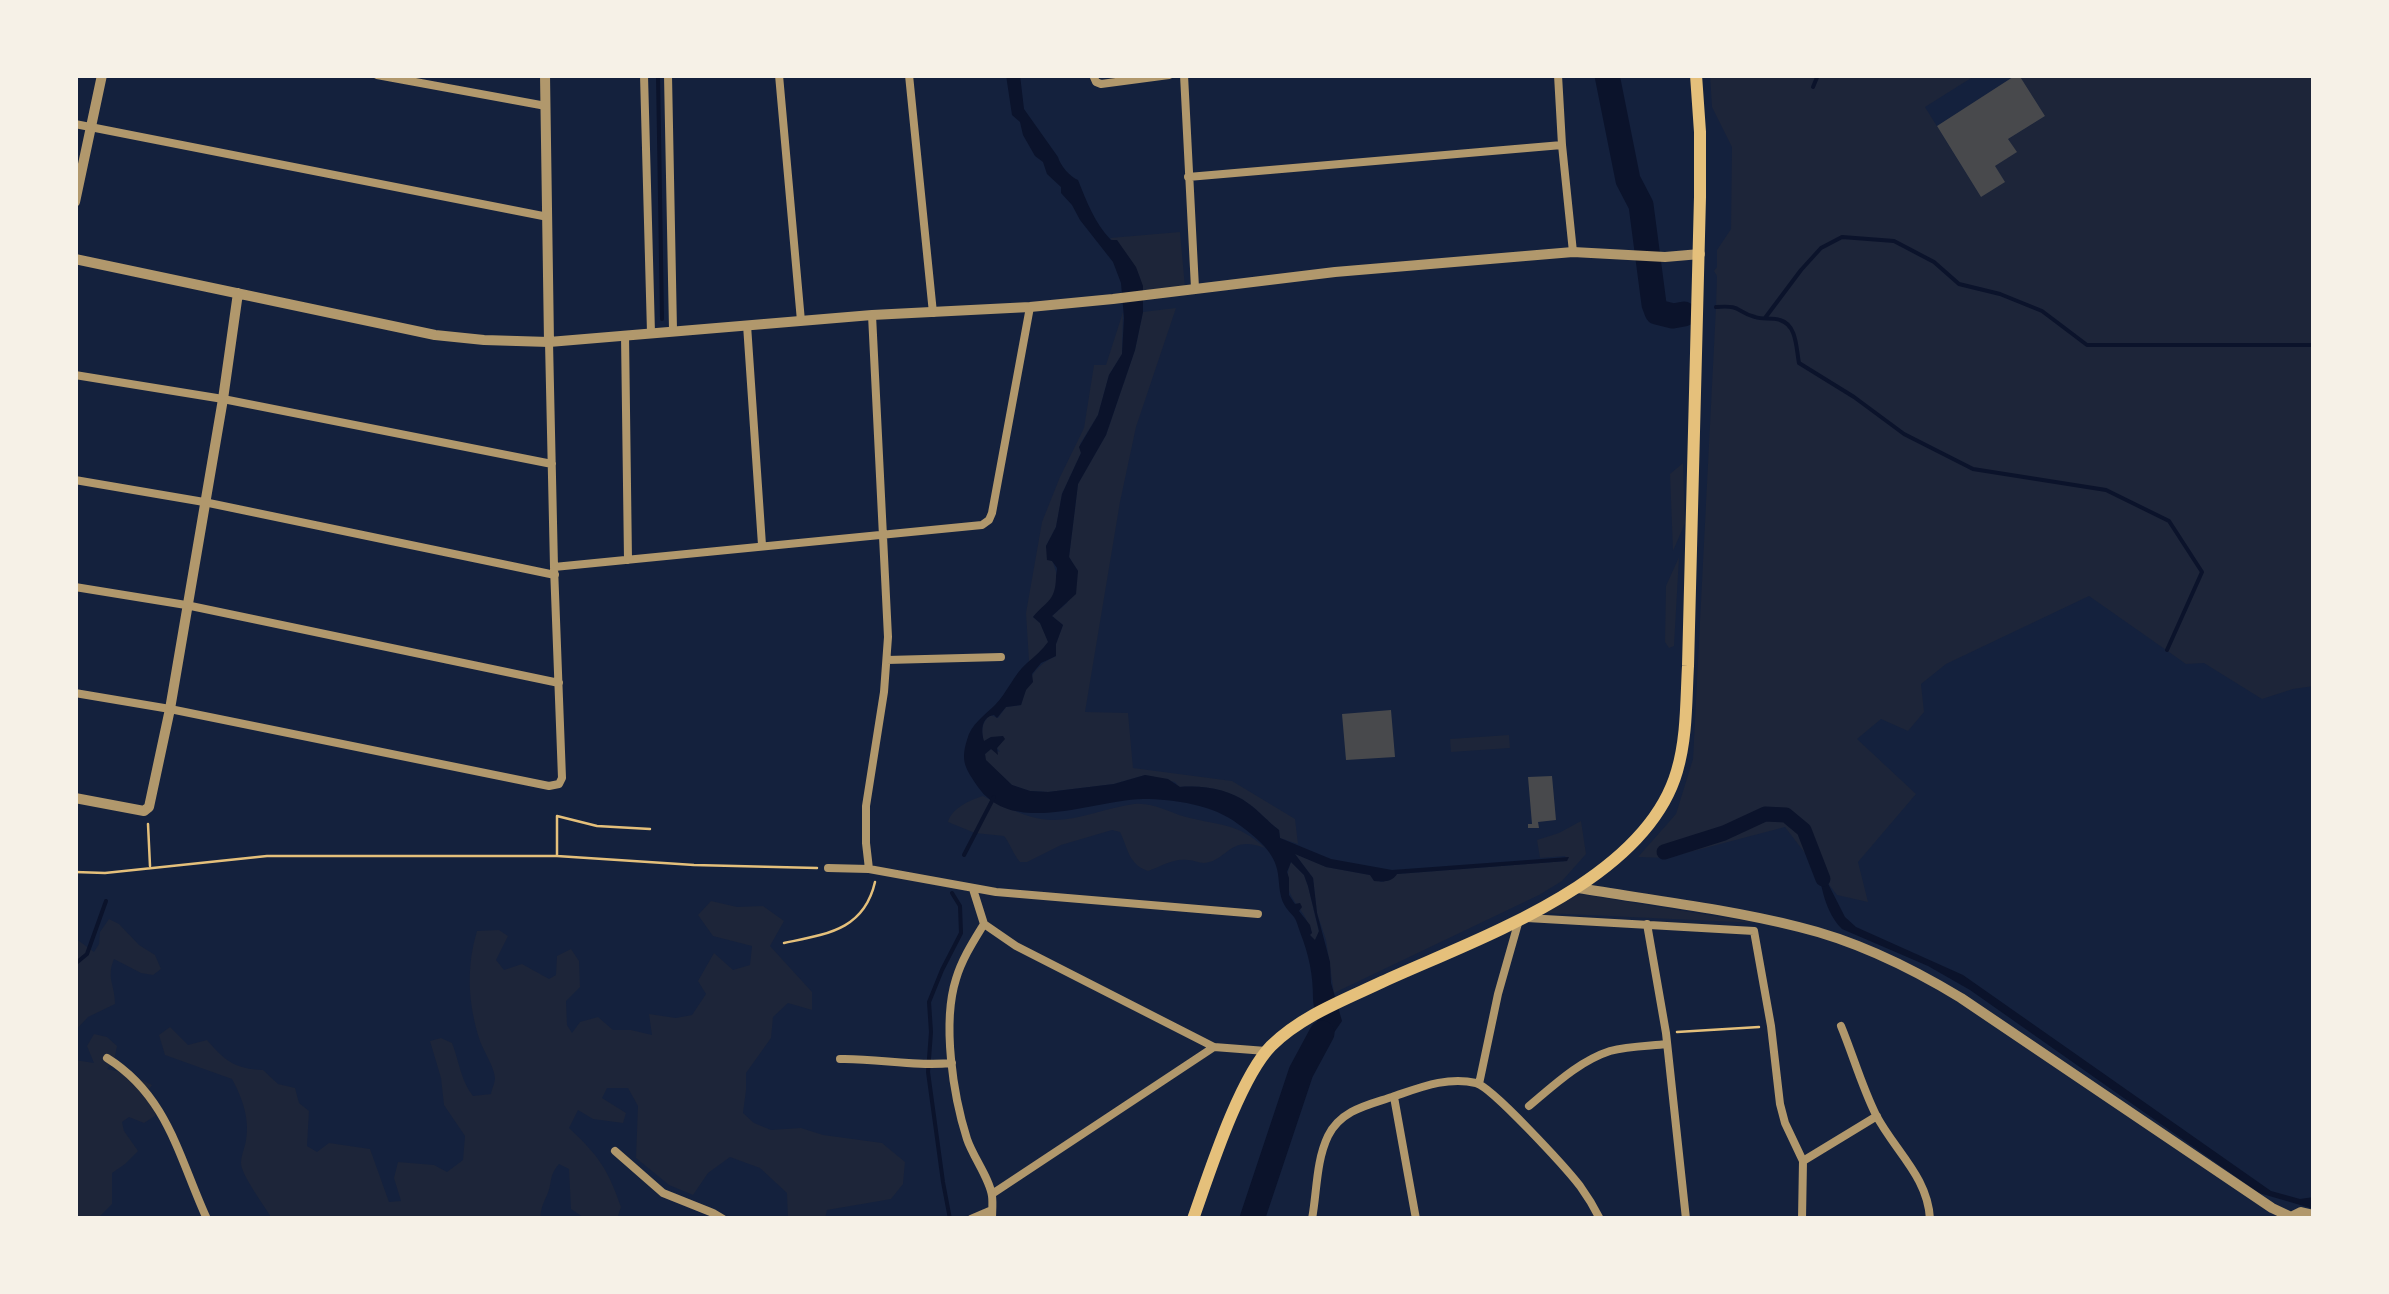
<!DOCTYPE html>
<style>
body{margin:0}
#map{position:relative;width:2389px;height:1294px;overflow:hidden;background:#14213d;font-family:Rubik,sans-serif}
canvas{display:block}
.frame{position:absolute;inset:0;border:78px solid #f6f1e7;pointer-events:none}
</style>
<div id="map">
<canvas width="2389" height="1294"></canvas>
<div class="frame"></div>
</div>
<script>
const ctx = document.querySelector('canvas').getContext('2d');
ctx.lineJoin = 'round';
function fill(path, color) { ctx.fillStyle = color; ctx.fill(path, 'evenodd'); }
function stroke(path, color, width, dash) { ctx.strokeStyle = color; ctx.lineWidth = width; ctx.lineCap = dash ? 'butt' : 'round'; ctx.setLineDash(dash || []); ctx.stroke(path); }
const green = new Path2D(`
 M1710,75H1976L1925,107L1981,197L1995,166L2016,152L2008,139L2045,116L2019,75H2314V686L2293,689L2262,699L2204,663L2186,664L2089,596L1946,664L1921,684L1924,712L1908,731L1881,719L1857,739L1916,794L1858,862L1868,902L1837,895L1785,827L1667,858L1638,857L1676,814L1693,759L1716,307L1717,276L1714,271L1717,267V250L1731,229L1732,147L1712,107Z
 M1180,232L1185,287L1143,293C1141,269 1127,254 1110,238Z
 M1176,308L1136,427L1120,502L1085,712L1128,713L1133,768L1232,781L1295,819L1298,844L1280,838L1279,830C1268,822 1258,810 1249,804C1229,789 1203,785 1179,787L1175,782L1145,775L1114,784L1048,792L1030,791L1012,785L985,760V754L991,749L1000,752L997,748L1004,739L991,737L984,742C981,732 981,723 990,715L998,718L1006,707L1021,705C1028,681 1032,667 1056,656V644L1063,625L1052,616L1067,603L1078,571L1069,557L1078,484L1106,435L1135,350L1143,312Z
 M1123,312L1122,354L1109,375L1098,415L1080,444L1081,453L1062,494L1056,527L1046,546C1052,562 1064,580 1053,598C1048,605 1039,610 1033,617L1040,623L1049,642L1034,660L1029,661L1026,613L1042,522L1060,477L1084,428L1094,365H1106Z
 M1683,463L1685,523L1673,551L1670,474Z
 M1679,557L1674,646L1669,648L1665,642L1666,586Z
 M1509,735L1510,748L1451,752L1450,739Z
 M983,796C1002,805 1019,815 1041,819C1073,824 1103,808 1134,804C1153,802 1168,812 1186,817C1220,826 1237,822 1265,848C1229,834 1228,861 1204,863C1198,863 1194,860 1188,860C1173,858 1162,866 1148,871C1128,864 1128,848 1120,832L1112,830L1061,845L1027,862H1020C1013,854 1011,845 1004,836L975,833L948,822C952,808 970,800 983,796Z
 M1581,821L1586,854L1562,881L1539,895L1334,993L1326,940L1317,913L1313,878L1294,853L1326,867L1370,875L1381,882L1390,880L1397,874L1567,861L1565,856L1540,858L1537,840L1559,833Z
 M1291,862L1304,875L1308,886L1319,932L1315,941L1309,934C1311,907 1276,900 1291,862Z
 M1579,894L1758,923L1545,913Z
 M711,901L737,907L763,906L784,921L770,946L812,992V1010L788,1003L773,1017L771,1038L746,1073V1090L743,1113L754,1123L771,1130L801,1128L823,1135L882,1143L905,1162L903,1184L891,1199L827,1210L825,1219H788L787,1193L760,1168L730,1157L708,1173L693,1195L669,1185L636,1158L638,1106L628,1088H607L602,1098L626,1113L623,1123L593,1119L578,1110L569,1128C598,1155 608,1169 621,1207L617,1219H586L571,1209L569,1169L559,1164C548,1177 553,1182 547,1195C543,1204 541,1208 540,1219H272C265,1206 241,1175 241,1163C241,1156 245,1147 246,1140C250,1119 242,1097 232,1079L165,1055L159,1035L170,1027L188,1045L207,1040C225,1061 235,1069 263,1070L278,1084L295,1088L299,1103L309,1111L307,1146L317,1152L329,1143L370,1149L389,1202L401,1201L394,1178L398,1162L434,1165L447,1172L463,1160L465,1136L444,1105L441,1078L430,1041L441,1038L452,1043C459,1061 461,1081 473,1096L491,1094C492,1088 495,1083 495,1078C494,1066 484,1052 480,1041C468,1004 466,968 477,931L499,930L508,936L496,960L504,970L522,964L549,979L556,975L557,956L571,949L579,961L580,987L566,1001L567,1025L572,1033L580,1022L598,1017L613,1030H631L652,1035L649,1014L676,1018L692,1015L706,994L698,981L714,953L733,970L750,965L752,946L713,936L698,915Z
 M109,919L119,924L139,945L155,955L161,969L153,975L141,973L114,959C106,979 115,984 115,1004L88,1017L75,1031V938L94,952L99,944L100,932Z
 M94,1034L107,1037L117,1046L114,1061L107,1069L130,1074L152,1085L144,1096L157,1108L155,1116L144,1123L129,1117L122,1122L124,1131L138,1151L125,1164L112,1173V1204L97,1219H75V1060L94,1063L87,1046Z`);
const water = new Path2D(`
 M1006,75H1020L1024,109L1058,157C1060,165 1070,177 1078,180C1087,202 1094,222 1111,240H1117L1136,267L1143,286V312L1135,350L1106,435L1078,484L1069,557L1078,571L1076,594L1052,616L1063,625L1056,644V656L1041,663L1032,674L1033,682L1026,690L1021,705L1006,707L997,718L994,715C981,717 981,731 984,741L991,737L1003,736L1005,739L997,748L998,755L991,749L985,754L986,760L1012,785L1030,791L1048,792L1114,784L1145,775L1168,779L1180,787C1203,785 1230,789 1249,804C1258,810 1268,822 1279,830L1280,838L1331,859L1392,870L1569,857L1567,861L1397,874C1392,882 1383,882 1374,881L1370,875L1326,867L1295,854L1313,878L1317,913L1330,962L1331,983L1342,1021L1316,1059L1303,1063C1307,1054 1315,1045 1317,1036C1320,1024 1313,1010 1313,998C1313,974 1309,955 1300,932C1298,927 1297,921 1294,917C1291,913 1287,910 1285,906C1278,895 1280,881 1277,869C1273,850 1253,835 1238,824C1214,805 1174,799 1143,799C1093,800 1013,837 978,787C966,769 960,762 967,740C971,724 984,716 995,705C1007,693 1014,674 1027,663C1035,656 1042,650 1048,642L1040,623L1033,617C1046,601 1055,602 1056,578C1057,565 1059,571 1052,561L1047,560L1046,546L1056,527L1062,494L1081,453L1079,447L1098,415L1109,375L1122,354L1124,318L1121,283L1113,262L1080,220L1072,205L1061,193V187L1047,174L1043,162L1035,156L1023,135L1020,122L1012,115ZM1291,862L1304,875L1308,886L1319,931L1315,940L1310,935L1312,933L1310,925L1299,911L1302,907L1300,903L1295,904L1289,895V878L1287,872Z
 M1817,862L1845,917L1856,927L1963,975L2271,1191L2300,1199L2314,1197V1209L2259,1193L1970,990L1928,966L1842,929C1825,912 1821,886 1817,862Z`);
const stream = new Path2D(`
 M658,75L662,319
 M1813,87L1818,75
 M1716,307C1743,305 1734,311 1755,317C1763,320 1772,317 1780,320C1797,325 1796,348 1799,363L1854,397L1904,434L1973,469L2106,490L2169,521L2202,572L2167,650
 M1765,318L1801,270L1821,248L1842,237L1894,241L1934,262L1959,284L2000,294L2042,311L2087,345H2314
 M964,855L994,797
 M75,964L87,954L106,901
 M950,1219L943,1182L928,1072L931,1032L929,1002L942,970L961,933L960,906L952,893`);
const canal = new Path2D(`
 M1664,852L1724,833L1765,814L1786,815L1804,830L1823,879`);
const river = new Path2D(`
 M1607,75L1628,180L1641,205L1654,304L1657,312L1673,316L1684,314
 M1252,1219L1301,1072L1322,1033`);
const building = new Path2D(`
 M2016,75H2019L2045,116L2008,139L2017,152L1995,166L2005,182L1981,197L1937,126Z
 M1391,710L1395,757L1346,760L1342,714Z
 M1552,776L1556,820L1538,822L1539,828H1528V824H1532L1528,777Z`);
const path = new Path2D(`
 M148,824L150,866
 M557,855V816L597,826L650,829
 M75,872L105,873L267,856H557L694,865L817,868
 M784,943C827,934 864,930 875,882
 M1677,1032L1759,1027`);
const minor = new Path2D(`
 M377,75L546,106
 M644,75L651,333
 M668,75L673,330
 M779,75L801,321
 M909,75L933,313
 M1093,75L1096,82L1101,84L1169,75
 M1184,75L1195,288
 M1558,75L1562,145L1573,252
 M75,124L548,217
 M1188,177L1562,145
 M747,325L762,545
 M625,335L628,560
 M75,375L223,399L552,464
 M75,480L204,502L555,575
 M554,567L982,525L989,520L992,513L1030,307
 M75,587L186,605L559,683
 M887,660L1001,657
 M75,693L170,709L549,786L559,784L562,778L554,567L549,342
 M828,868L869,869L996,892L1258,914
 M869,869L866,843V806L884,692L888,637L872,315
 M973,889L984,924L1016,946L1214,1047L1266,1051
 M1527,918L1754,931
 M984,924C973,942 962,959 956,979C942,1023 953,1095 967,1139C973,1157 990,1179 992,1196C993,1203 992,1212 992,1219
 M1647,924L1666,1033L1686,1219
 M1754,931L1771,1026L1780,1104L1785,1123L1803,1161L1802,1219
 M1841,1026C1853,1055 1862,1087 1876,1115C1895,1151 1928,1177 1930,1219
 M107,1058C168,1096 179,1158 207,1219
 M840,1059C877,1058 914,1067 952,1063
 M1479,1084L1498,994L1519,920
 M1394,1097L1416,1219
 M1529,1106C1553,1086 1579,1061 1610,1051C1628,1046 1648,1046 1667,1044
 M615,1151L663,1193L713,1213L723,1219
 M1803,1161L1877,1116
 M992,1194L1214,1047
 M971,1219L992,1210
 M1312,1219C1317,1192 1316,1161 1328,1136C1341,1110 1368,1105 1392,1097C1419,1088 1447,1076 1476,1083C1492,1087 1566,1168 1580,1186C1588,1197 1594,1207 1600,1219`);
const tertiary = new Path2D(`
 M545,75L549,342
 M75,202L102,75
 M75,259L435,335L484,340L549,342L872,315L1030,307L1113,299L1335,272L1573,252L1665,257L1700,254
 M75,798L144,811L149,807L170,709L223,399L238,293
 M1578,888C1651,900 1727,909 1799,927C1857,941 1910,967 1961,998L2272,1208L2289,1216
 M2287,1219L2301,1212L2314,1215`);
const primary = new Path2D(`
 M1193,1219C1209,1174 1239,1079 1271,1046C1301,1016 1344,1000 1382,982C1478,938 1645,882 1677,771C1687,737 1686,701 1688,666L1700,197V132L1696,75`);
fill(green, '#1d2539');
fill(water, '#0b132b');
stroke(stream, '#0b132b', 4);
stroke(canal, '#0b132b', 15);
stroke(river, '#0b132b', 25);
fill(building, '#48494c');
stroke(path, '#e5c07b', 2.5);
stroke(minor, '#b1986c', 8);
stroke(tertiary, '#b1986c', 10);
stroke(primary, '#e5c07b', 12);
</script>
